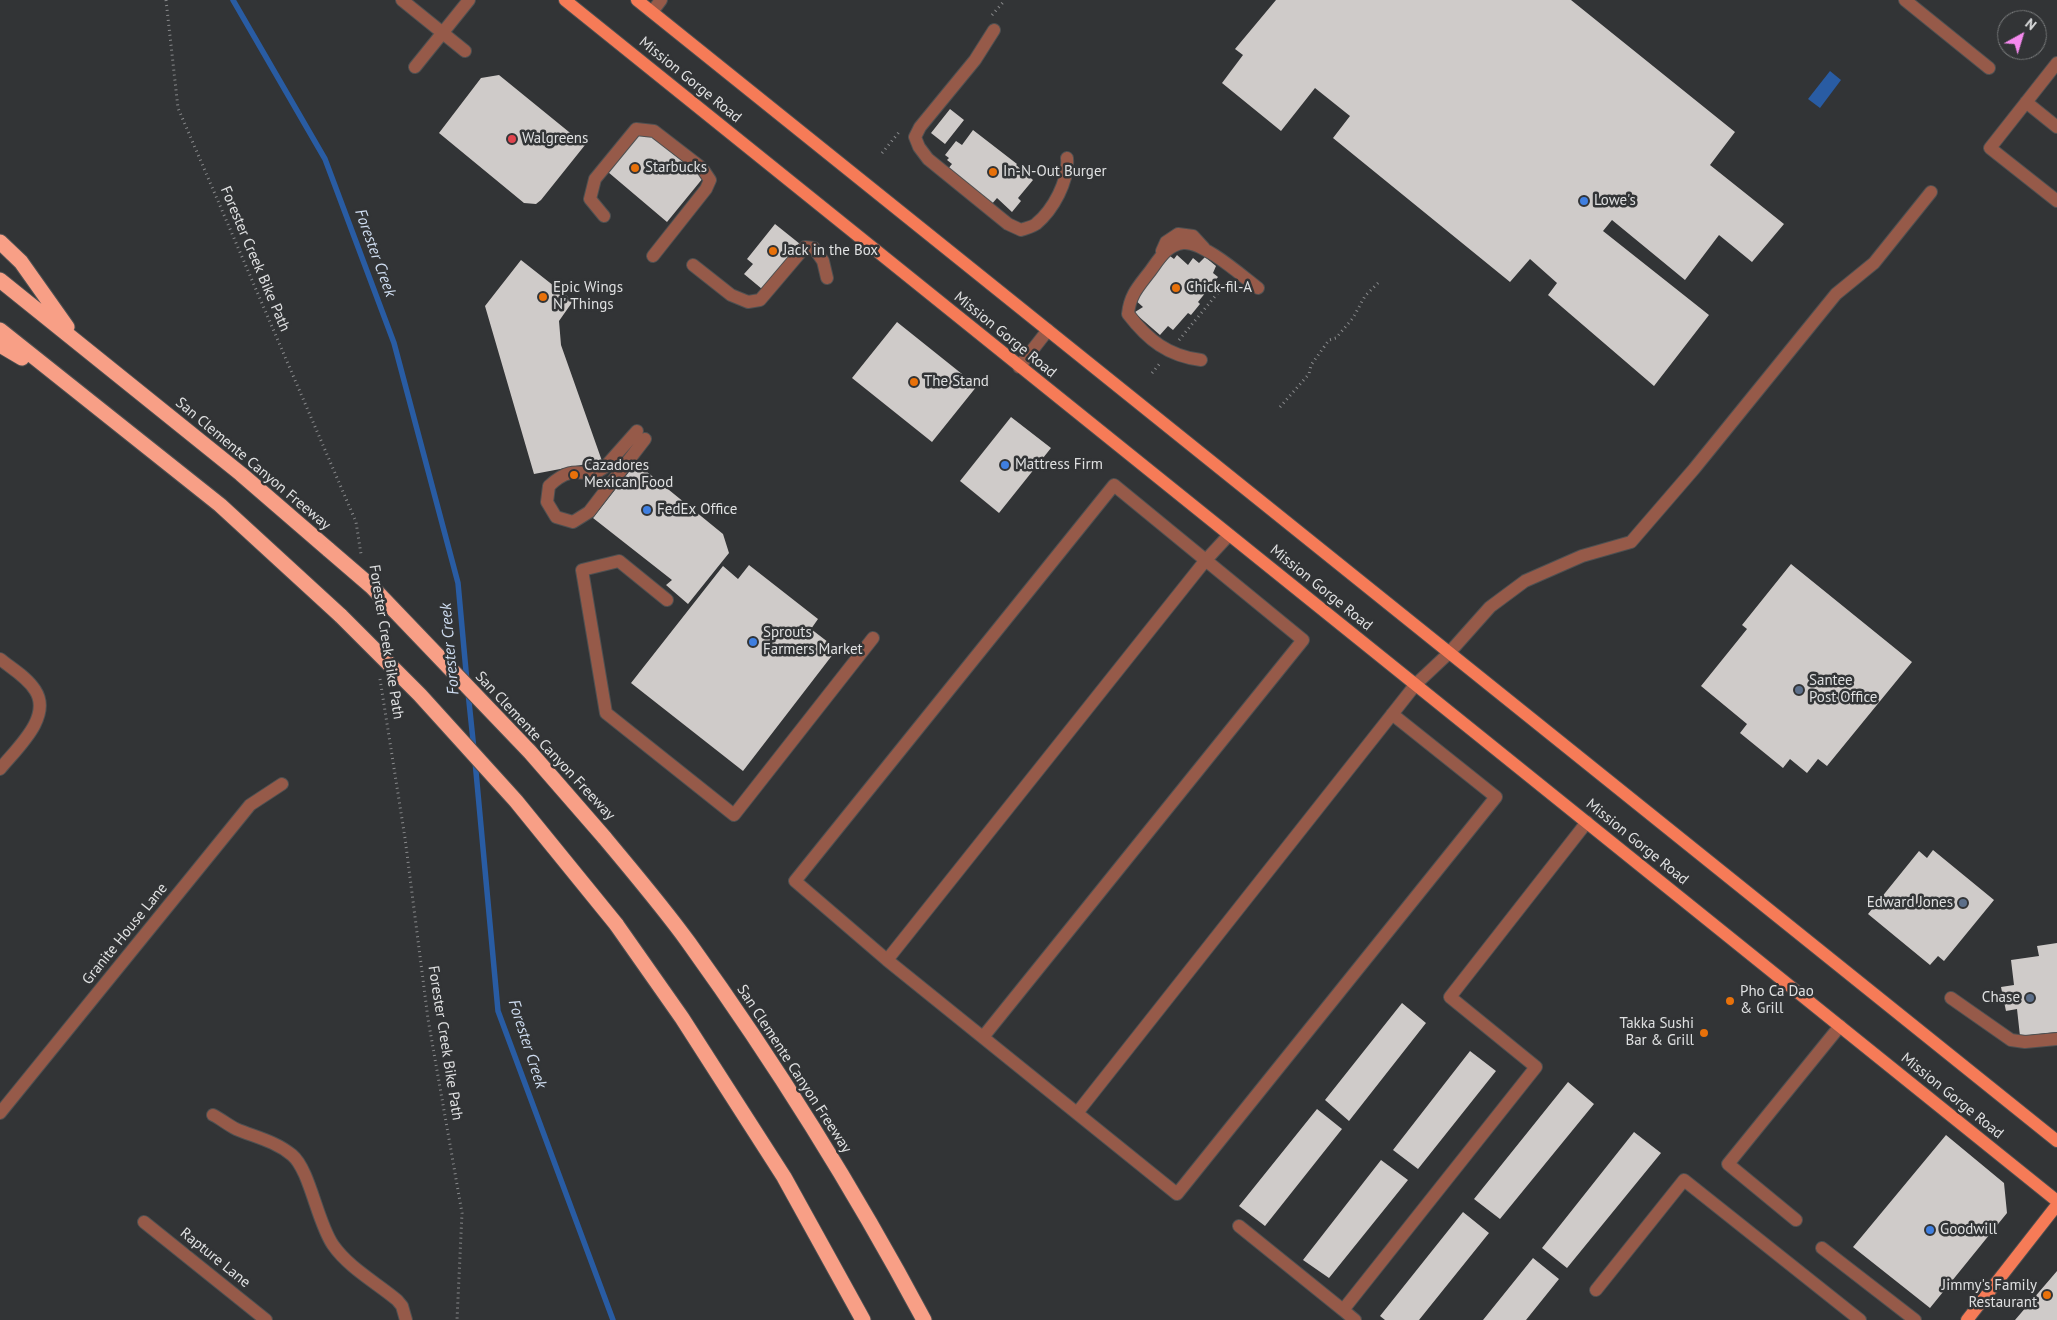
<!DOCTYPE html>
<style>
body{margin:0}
#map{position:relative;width:2057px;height:1320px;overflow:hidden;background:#323436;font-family:"PT Sans",sans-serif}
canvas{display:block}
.north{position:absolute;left:1997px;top:10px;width:50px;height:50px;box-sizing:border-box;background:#323436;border:1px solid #77797a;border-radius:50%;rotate:39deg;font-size:14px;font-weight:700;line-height:20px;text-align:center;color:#dfe0e1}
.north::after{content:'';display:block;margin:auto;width:18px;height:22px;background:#f589ee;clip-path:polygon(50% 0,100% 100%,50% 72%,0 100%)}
</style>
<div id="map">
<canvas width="2057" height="1320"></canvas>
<div class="north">N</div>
</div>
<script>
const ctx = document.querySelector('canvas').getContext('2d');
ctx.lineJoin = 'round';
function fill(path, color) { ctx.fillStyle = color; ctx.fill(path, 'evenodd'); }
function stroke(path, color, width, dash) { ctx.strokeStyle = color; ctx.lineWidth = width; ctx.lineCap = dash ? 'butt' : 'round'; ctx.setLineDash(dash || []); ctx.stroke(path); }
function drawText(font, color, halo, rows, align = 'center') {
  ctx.font = font + ' "PT Sans",sans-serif'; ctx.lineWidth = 5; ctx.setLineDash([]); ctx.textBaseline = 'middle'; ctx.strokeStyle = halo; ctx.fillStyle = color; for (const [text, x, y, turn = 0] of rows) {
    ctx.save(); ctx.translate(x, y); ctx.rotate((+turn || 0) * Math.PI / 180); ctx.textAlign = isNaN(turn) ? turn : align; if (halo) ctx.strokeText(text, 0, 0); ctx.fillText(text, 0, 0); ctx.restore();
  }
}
const water = new Path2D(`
 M1830,71L1841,80L1820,108L1808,99Z`);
const stream = new Path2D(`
 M233,0L325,159L394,343L458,583L467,682
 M468,692L474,750
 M475,761L498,1011L613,1320`);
const building = new Path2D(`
 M1276,0H1571L1735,132L1710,165L1784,224L1752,262L1719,235L1685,280L1612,220L1603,231L1709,315L1654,386L1548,295L1557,283L1530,259L1510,282L1333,138L1350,116L1315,88L1281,131L1222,83L1243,55L1235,49Z
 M499,75L585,145L541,200L536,204L524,203L439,133L481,78Z
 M950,109L964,120L945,144L931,133Z
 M641,128L703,178L667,222L608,172Z
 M973,130L1017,164L1016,165L1033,180L1018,198L1021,201L1012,212L997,198L985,212L942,176L952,164L947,160L949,158L945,155L956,141L962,145Z
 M775,224L800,244L762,289L744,274L753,264L747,259Z
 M1177,255L1188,265L1193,258L1199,263L1205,257L1216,266L1213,273L1218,277L1198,302L1200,304L1191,315L1188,313L1173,330L1168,326L1160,335L1137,315L1135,312L1143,307L1134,299L1170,256L1174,259Z
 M521,260L573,301L559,321L561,345L602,461L534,474L485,306Z
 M897,322L977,386L932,442L852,378Z
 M1011,417L1051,448L999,513L960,481Z
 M636,463L723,534L729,553L688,604L666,585L672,580L593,518Z
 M1791,564L1912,662L1827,766L1818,759L1807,773L1790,759L1783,768L1740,733L1747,724L1701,686L1747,629L1742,625Z
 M749,565L818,619L811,629L837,649L743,771L631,683L723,566L738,579Z
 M1933,850L1994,900L1944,961L1938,956L1930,965L1868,914L1919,851L1927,858Z
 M2057,943V1032L2020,1036L2017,1009L2006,1011L2001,987L2014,985L2011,960L2039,956L2037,946Z
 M1402,1003L1426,1023L1349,1121L1325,1100Z
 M1470,1051L1496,1071L1418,1169L1393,1150Z
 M1568,1082L1594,1104L1500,1219L1474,1199Z
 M1317,1109L1342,1129L1265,1226L1239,1206Z
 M1634,1132L1661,1153L1567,1268L1542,1248Z
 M1946,1135L2004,1183L2007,1213L1930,1308L1853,1247Z
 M1381,1160L1408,1180L1329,1278L1303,1260Z
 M1463,1212L1489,1233L1419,1320H1385L1380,1316Z
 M1533,1258L1559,1279L1526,1320H1483Z
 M2057,1271V1320H2015Z`);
const path = new Path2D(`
 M166,0L178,108L356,522L361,554
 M992,15L1005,0
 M882,153L900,131
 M1179,340L1226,283
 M1152,373L1161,362
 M1280,407L1309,374L1311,365L1329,340L1336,338L1353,318L1365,296L1379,282
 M380,679L405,838L428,1019L462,1213L457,1320`);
const minor = new Path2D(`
 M402,0L465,51
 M1905,0L1989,68
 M652,12L661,0
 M994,30L975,60L920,127L915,137L919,147L928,159L1008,224L1021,230C1026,228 1032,227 1036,224C1053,210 1069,181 1067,158
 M2057,63L1990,148L2057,201
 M415,67L469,0
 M2026,102L2057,127
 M604,216L590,199L595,179L636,129L654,131L702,168L710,180L706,189L653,256
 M1162,251L1166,242L1178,234L1193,236L1204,248
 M693,265L731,295L748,302L760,300L805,247L814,248L823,261L827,278
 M1201,360C1168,356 1148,340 1128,314C1130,294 1139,286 1151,270C1159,259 1167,245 1183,243C1203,241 1242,276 1258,288
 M1019,367L1048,330
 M637,431L605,467L594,474C572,471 565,471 549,486L547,502L556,517L573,522L589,512L645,439
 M667,600L619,561L582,570L606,713L734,815L873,638
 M0,659C11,668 27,677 35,690C53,717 16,749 0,769
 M887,960L1205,561L1229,535
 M1951,998L2011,1040L2025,1042L2057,1039
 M983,1037L1303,640L1114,485L795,881L887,960L1177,1194L1496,797L1392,714
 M0,1113L250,805L282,784
 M1077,1113L1416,684L1449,653L1490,607L1525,581L1582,556L1631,542L1694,469L1836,294L1874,263L1931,192
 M213,1115C221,1119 228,1125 236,1129C255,1137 275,1141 292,1155C310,1170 317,1222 333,1245C349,1268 377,1283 397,1300L402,1306L406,1320
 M1796,1220L1728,1164L1840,1026
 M144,1222L266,1320
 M1239,1226L1343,1310L1536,1067L1450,997L1587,822
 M1822,1248L1915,1320
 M1596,1290L1684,1180L1860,1320
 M1343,1310L1355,1320`);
const major = new Path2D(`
 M565,0L2057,1201
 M637,0L2057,1141
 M1967,1320L2057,1205`);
const highway = new Path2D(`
 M0,242L21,262L67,327
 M0,280L241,474L329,550
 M0,330L220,505L341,616
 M0,345L22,358
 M604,837C633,872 663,907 689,943C776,1064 854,1189 924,1320
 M616,924L682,1018L784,1177L863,1320`);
const highwayBridge = new Path2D(`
 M329,550L372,587L530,752L604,837
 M341,616L420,695L516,801L616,924`);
const markers = [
 [512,139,5,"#e0444e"],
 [635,168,5,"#e8710a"],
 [993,172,5,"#e8710a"],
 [1584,201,5,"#3f7fe0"],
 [773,251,5,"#e8710a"],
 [1176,288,5,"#e8710a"],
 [543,297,5,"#e8710a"],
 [914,382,5,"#e8710a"],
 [1005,465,5,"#3f7fe0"],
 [574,475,5,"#e8710a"],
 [647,510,5,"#3f7fe0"],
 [753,642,5,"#3f7fe0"],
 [1799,690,5,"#5c6f8a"],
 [1963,903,5,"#5c6f8a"],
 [2030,998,5,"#5c6f8a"],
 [1730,1001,5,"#e8710a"],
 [1704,1033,5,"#e8710a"],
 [1930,1230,5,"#3f7fe0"],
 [2047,1295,5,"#e8710a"]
];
const streetNames = [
 ["Mission Gorge Road",690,80,39],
 ["Forester Creek Bike Path",255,259,67],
 ["Mission Gorge Road",1005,335,39],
 ["San Clemente Canyon Freeway",253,464,40],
 ["Mission Gorge Road",1321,588,39],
 ["Forester Creek Bike Path",386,642,81],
 ["San Clemente Canyon Freeway",545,746,47],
 ["Mission Gorge Road",1637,842,39],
 ["Granite House Lane",125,934,-51],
 ["Forester Creek Bike Path",445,1043,81],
 ["San Clemente Canyon Freeway",794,1069,57],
 ["Mission Gorge Road",1952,1096,39],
 ["Rapture Lane",215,1258,39]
];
const poiNames = [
 ["Walgreens",522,139],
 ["Starbucks",645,168],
 ["In-N-Out Burger",1003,172],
 ["Lowe's",1594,201],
 ["Jack in the Box",783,251],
 ["Epic Wings",553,288],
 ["N' Things",553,305],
 ["Chick-fil-A",1186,288],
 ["The Stand",924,382],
 ["Mattress Firm",1015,465],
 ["Cazadores",584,466],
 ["Mexican Food",584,483],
 ["FedEx Office",657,510],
 ["Sprouts",763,633],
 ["Farmers Market",763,650],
 ["Santee",1809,681],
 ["Post Office",1809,698],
 ["Edward Jones",1953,903,"right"],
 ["Pho Ca Dao",1740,992],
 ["& Grill",1740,1009],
 ["Chase",2020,998,"right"],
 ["Takka Sushi",1694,1024,"right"],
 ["Bar & Grill",1694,1041,"right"],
 ["Goodwill",1940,1230],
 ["Jimmy's Family",2037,1286,"right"],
 ["Restaurant",2037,1303,"right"]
];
const waterNames = [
 ["Forester Creek",375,253,70],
 ["Forester Creek",450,649,-95],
 ["Forester Creek",527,1044,72]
];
fill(water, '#295ca3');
stroke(stream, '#295ca3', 5.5);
fill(building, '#cfcbc9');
stroke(minor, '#4e5051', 14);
stroke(major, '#4e5051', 14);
stroke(highway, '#4e5051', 17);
stroke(path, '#898a8c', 3, [1, 4]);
stroke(minor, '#965a49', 12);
stroke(major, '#f67b57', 12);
stroke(highway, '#f89f86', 15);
stroke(highwayBridge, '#4e5051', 17, []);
stroke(highwayBridge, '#f89f86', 15);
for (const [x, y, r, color] of markers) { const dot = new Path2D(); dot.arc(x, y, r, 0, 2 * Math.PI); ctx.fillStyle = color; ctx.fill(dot); stroke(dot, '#323436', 2); }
drawText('15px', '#dfe0e1', '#323436', streetNames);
drawText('15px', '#dfe0e1', '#323436', poiNames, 'left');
drawText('italic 16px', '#cedcf0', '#323436', waterNames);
</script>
